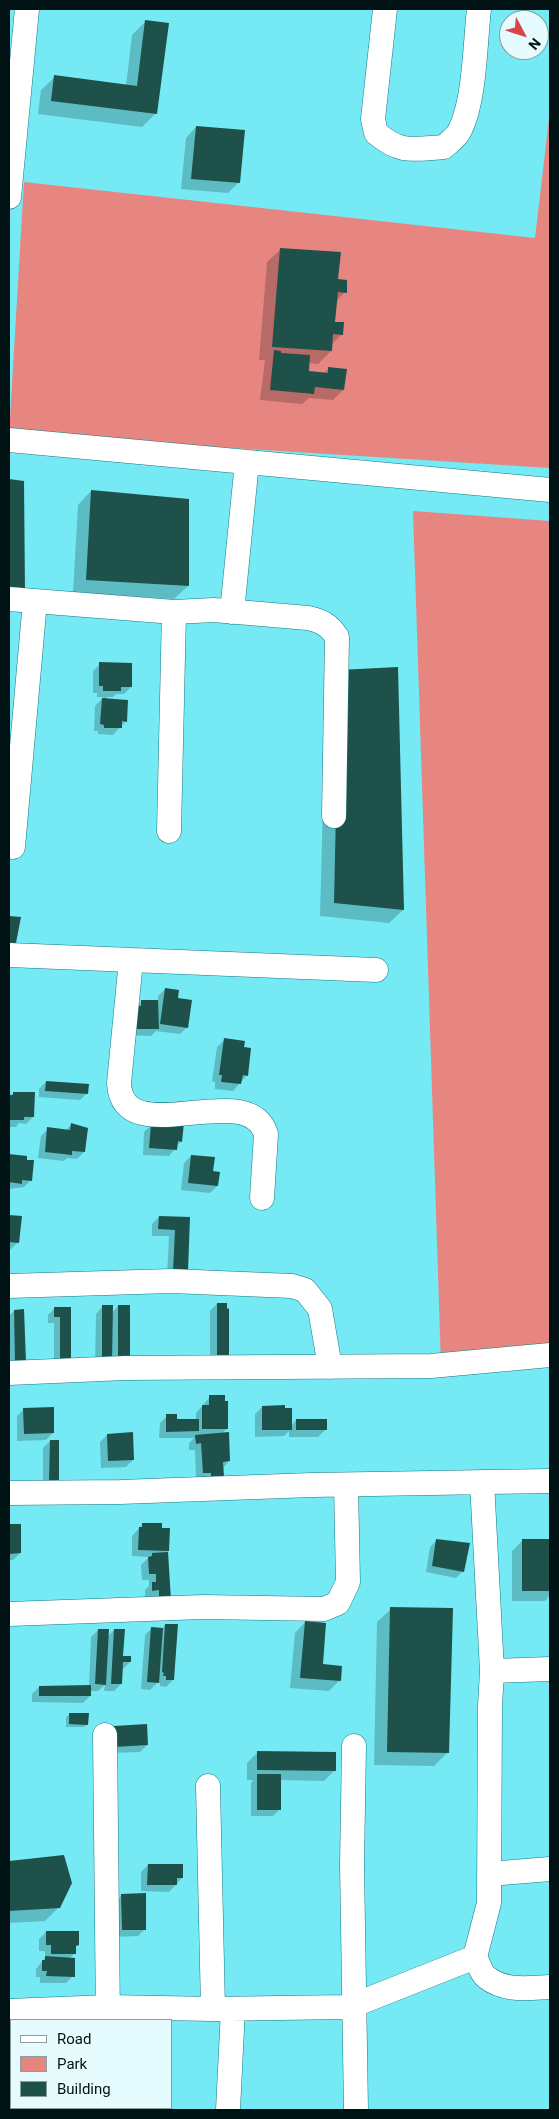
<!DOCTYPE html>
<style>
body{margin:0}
#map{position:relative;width:559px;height:2119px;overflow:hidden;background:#75eaf5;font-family:Roboto,sans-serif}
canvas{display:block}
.frame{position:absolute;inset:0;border:10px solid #001214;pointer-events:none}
.legend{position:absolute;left:10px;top:2019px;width:162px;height:90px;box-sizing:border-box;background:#e6fbfd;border:1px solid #8a9ea0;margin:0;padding:6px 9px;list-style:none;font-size:15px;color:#001214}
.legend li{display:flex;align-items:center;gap:10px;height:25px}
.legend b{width:25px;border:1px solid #8a9ea0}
.north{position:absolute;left:499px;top:10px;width:50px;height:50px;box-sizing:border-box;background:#e6fbfd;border:1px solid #8a9ea0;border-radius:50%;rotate:130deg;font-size:14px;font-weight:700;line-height:20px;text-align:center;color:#001214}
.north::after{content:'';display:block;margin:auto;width:18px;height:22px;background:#d54647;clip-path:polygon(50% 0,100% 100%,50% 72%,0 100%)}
</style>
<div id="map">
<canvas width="559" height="2119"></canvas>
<div class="frame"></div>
<ul class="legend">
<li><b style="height:6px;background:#fff"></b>Road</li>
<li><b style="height:14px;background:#e78680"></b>Park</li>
<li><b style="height:14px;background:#1e514a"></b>Building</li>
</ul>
<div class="north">N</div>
</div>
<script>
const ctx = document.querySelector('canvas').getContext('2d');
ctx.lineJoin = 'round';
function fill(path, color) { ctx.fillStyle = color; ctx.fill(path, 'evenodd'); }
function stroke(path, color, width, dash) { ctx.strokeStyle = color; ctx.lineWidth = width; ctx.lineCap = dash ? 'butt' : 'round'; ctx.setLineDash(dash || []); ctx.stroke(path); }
const green = new Path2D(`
 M550,110V468L9,434L24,182L535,238Z
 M413,511L550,521V1357L441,1365Z`);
const shadow = new Path2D(`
 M146,21L156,113L142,127L38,114L41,90L55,77L126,86L132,35Z
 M196,127L239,182L228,193L181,189L186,138Z
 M281,249L337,280L345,292L335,302L333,323L342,334L331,345V351L318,364L308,363L307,372L324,373L329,368L343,390L333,400L309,398L302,404L260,400L265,360H259L267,262Z
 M9,480L23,482L9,606Z
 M91,491L188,586L174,599L73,593L78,505Z
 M100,664L131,687L124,694H116L113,697H106L126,721L113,735L98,734V731H94L95,706L104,697H97V693H93V671Z
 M326,685L403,910L389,923L320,916Z
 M165,989L177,999L187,1027L180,1034L156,1031L151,1036L122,1035L135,1008L141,1002L158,1001V996Z
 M224,1040L243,1048L247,1075L233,1091L215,1089V1082L212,1081L217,1047Z
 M46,1082L87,1093L80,1100L39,1097V1089Z
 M14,1093L33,1117L26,1124L19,1123L16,1127H9V1096Z
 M71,1125L84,1152L77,1159L67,1158L64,1161L38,1158L41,1136L48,1129L65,1131Z
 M151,1125L181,1141L169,1156L143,1155L144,1132Z
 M9,1156L26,1157L31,1180L24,1187L9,1189Z
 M191,1156L212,1172L217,1186L210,1193L181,1190L184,1163Z
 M9,1216L21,1218L18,1242L11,1249H9Z
 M159,1217L189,1218L186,1271L167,1277L169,1236H152V1224Z
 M217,1304L228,1358L210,1365V1311Z
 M103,1306L112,1313L118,1306L129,1360L95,1367L96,1314Z
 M55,1308H70V1360L54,1367V1323H48V1315Z
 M14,1311L25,1361L9,1369V1316Z
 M210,1397L227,1429L221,1434L229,1461L223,1468V1477L196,1480L195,1450H189V1443L194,1438H159L160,1423L167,1416L175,1420H196V1413Z
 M262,1407L291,1426L296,1420L325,1430L318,1437H289V1431L284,1436L255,1437V1414Z
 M24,1409L53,1433L46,1440L17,1441V1416Z
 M107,1435L133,1460L126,1467L101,1468L100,1442Z
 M50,1441L58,1481L43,1488V1448Z
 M143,1524L168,1551L166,1553L169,1599L153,1607L152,1597H145V1590L149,1586V1580H142L141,1565L149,1557L132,1556V1536Z
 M9,1525H20V1553L13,1560H9Z
 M437,1540L463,1571L456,1578L426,1572L430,1547Z
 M523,1540H550V1595L545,1601H512V1551Z
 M391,1609L448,1752L434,1766L374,1765L377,1622Z
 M305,1622L322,1665L340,1680L329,1691L290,1688L295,1633Z
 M165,1625L173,1680L166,1687L160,1686V1683H157L150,1690L141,1689L145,1635L152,1628L162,1629Z
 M98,1630L107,1637L114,1630L122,1657L130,1662L123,1669L121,1684L114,1691H104L105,1685L98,1691H90V1696L83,1703L32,1702V1694L39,1687L89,1686L91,1637Z
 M70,1714L87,1724L84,1727H66V1717Z
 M114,1727L147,1745L140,1752L108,1753L107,1734Z
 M258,1752L335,1770L324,1781L280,1780V1809L273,1816H251V1783L253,1780H247V1763Z
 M63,1856L59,1907L45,1921L9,1923V1863Z
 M148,1865L182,1878L169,1892L141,1891V1872Z
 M122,1895L145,1929L138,1936L115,1937V1902Z
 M46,1932L77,1945L75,1948V1953L69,1959L73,1976L66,1983H40V1977H36V1969L45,1958V1951H39V1939Z`);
const building = new Path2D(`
 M145,20L169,23L157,114L51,101L54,75L137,86Z
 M196,126L245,130L240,183L191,179Z
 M280,248L341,252L338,279L347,280V293L338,292L335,322H344L343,335L333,334L332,351L272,347Z
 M274,350L281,351V353L310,355L309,371L328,373V367L347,369L344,390L315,387L314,394L270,390Z
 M9,479L24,481L25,593L9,591Z
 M91,490L189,499V586L86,580Z
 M99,662L132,663V687H121V691H103V686H99Z
 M398,667L404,910L334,903L339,670Z
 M102,698L128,700L127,722L122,721V728H104V725L100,724Z
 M9,916L21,917L16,943H9Z
 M165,988L179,990L178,998L192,1000L188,1028L160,1024Z
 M141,1000H158L159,1029H129L133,1006H141Z
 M224,1038L245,1041L244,1047L251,1048L248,1076L243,1075L241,1084L221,1082L222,1075H219Z
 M46,1081L89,1084L88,1094L45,1091Z
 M13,1092H35L34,1117H24V1120H9V1095H13Z
 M184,1122L182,1142L178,1141L177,1150L149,1148L151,1124Z
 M71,1123L88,1128L85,1152L72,1151V1155L45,1152L47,1127L70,1130Z
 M9,1154L27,1156V1160H34L32,1181L22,1180V1184L9,1182Z
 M191,1155L215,1157L213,1171L220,1172L218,1186L188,1183Z
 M9,1215L22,1216L19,1243L9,1242Z
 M159,1216L190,1217L188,1271H173L175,1230L158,1229Z
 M217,1303H227V1309L229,1308V1358H217Z
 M102,1305H113L112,1361H102Z
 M118,1305H130V1361H118Z
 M54,1307H71V1361H60V1317H54Z
 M24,1309L26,1362H15L14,1310Z
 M209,1395H225V1401H228V1429H202V1405H209Z
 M285,1405V1408H292V1430H262V1406Z
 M54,1407V1433L24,1434L23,1408Z
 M166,1414H177V1419H199V1431L166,1432Z
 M296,1419H327V1430H296Z
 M133,1432L134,1460L108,1461L107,1434Z
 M229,1432L230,1461L223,1462L224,1477L211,1478V1473H203L201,1443L196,1444L195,1435Z
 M50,1440H59V1482L49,1481Z
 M142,1523H162V1528H170L169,1551L138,1550L139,1527H142Z
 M9,1524H21V1553L9,1554Z
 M436,1539L470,1543L464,1572L432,1566Z
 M522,1539H550V1591H522Z
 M168,1552L171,1600L159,1601V1590L152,1591V1582H156V1574H149L148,1557L152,1556V1553Z
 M390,1607L453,1608L449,1753L387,1752Z
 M305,1621L326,1623L323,1664L342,1666L341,1681L300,1678Z
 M165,1624H178L174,1680H166V1676H163L164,1673L162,1672Z
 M151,1627L163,1628L159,1683L147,1682Z
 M98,1629H109L106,1685L95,1684Z
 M114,1629H125L123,1656H131V1662H123L122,1684H111Z
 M91,1685V1696H39V1686Z
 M69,1713H89L88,1725L69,1724Z
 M147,1724L148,1745L114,1747V1726Z
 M257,1751L336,1752V1771L257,1770Z
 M257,1774H281V1810H257Z
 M64,1855L72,1883L60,1908L9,1911V1861Z
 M148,1864H183V1878H177V1885H147Z
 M146,1893V1930H122L121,1894Z
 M46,1931H79V1945L76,1946V1954H51V1945H46Z
 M45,1956L75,1958V1977L46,1976L47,1971H42V1960H45Z`);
const minor = new Path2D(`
 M385,9L373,119L376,133C401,154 413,149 444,147C449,142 457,137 460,130C475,100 475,43 479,9
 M9,197L27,9
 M9,440L550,490
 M9,599L174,612L214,610L308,618C322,621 329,625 337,637L334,816
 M232,612L247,462
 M169,831L174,612
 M13,847L35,601
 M9,955L376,970
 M131,960L119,1083C123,1154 248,1076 266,1134L262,1198
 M9,1286L171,1281L292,1286L305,1290L320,1309L330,1367
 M9,1373L125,1368L431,1366L550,1355
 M482,1482L492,1671
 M9,1493L120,1492L312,1485L550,1481
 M9,1614L203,1607L324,1609L338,1603L348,1582L346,1485
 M550,1669L492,1671L490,1706L489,1903L475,1957C478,1962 481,1973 486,1977C505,1992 528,1988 550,1987
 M105,1735L108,2020
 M354,1746L352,1865L356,2110
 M208,1786L213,2009
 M489,1874L550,1869
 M9,2011L108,2007L213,2009L345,2007L354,2005L475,1957
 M111,2108V2110
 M228,2110L233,2009`);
fill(green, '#e78680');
fill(shadow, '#0003');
fill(building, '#1e514a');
stroke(minor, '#147982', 25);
stroke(minor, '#fff', 24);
</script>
